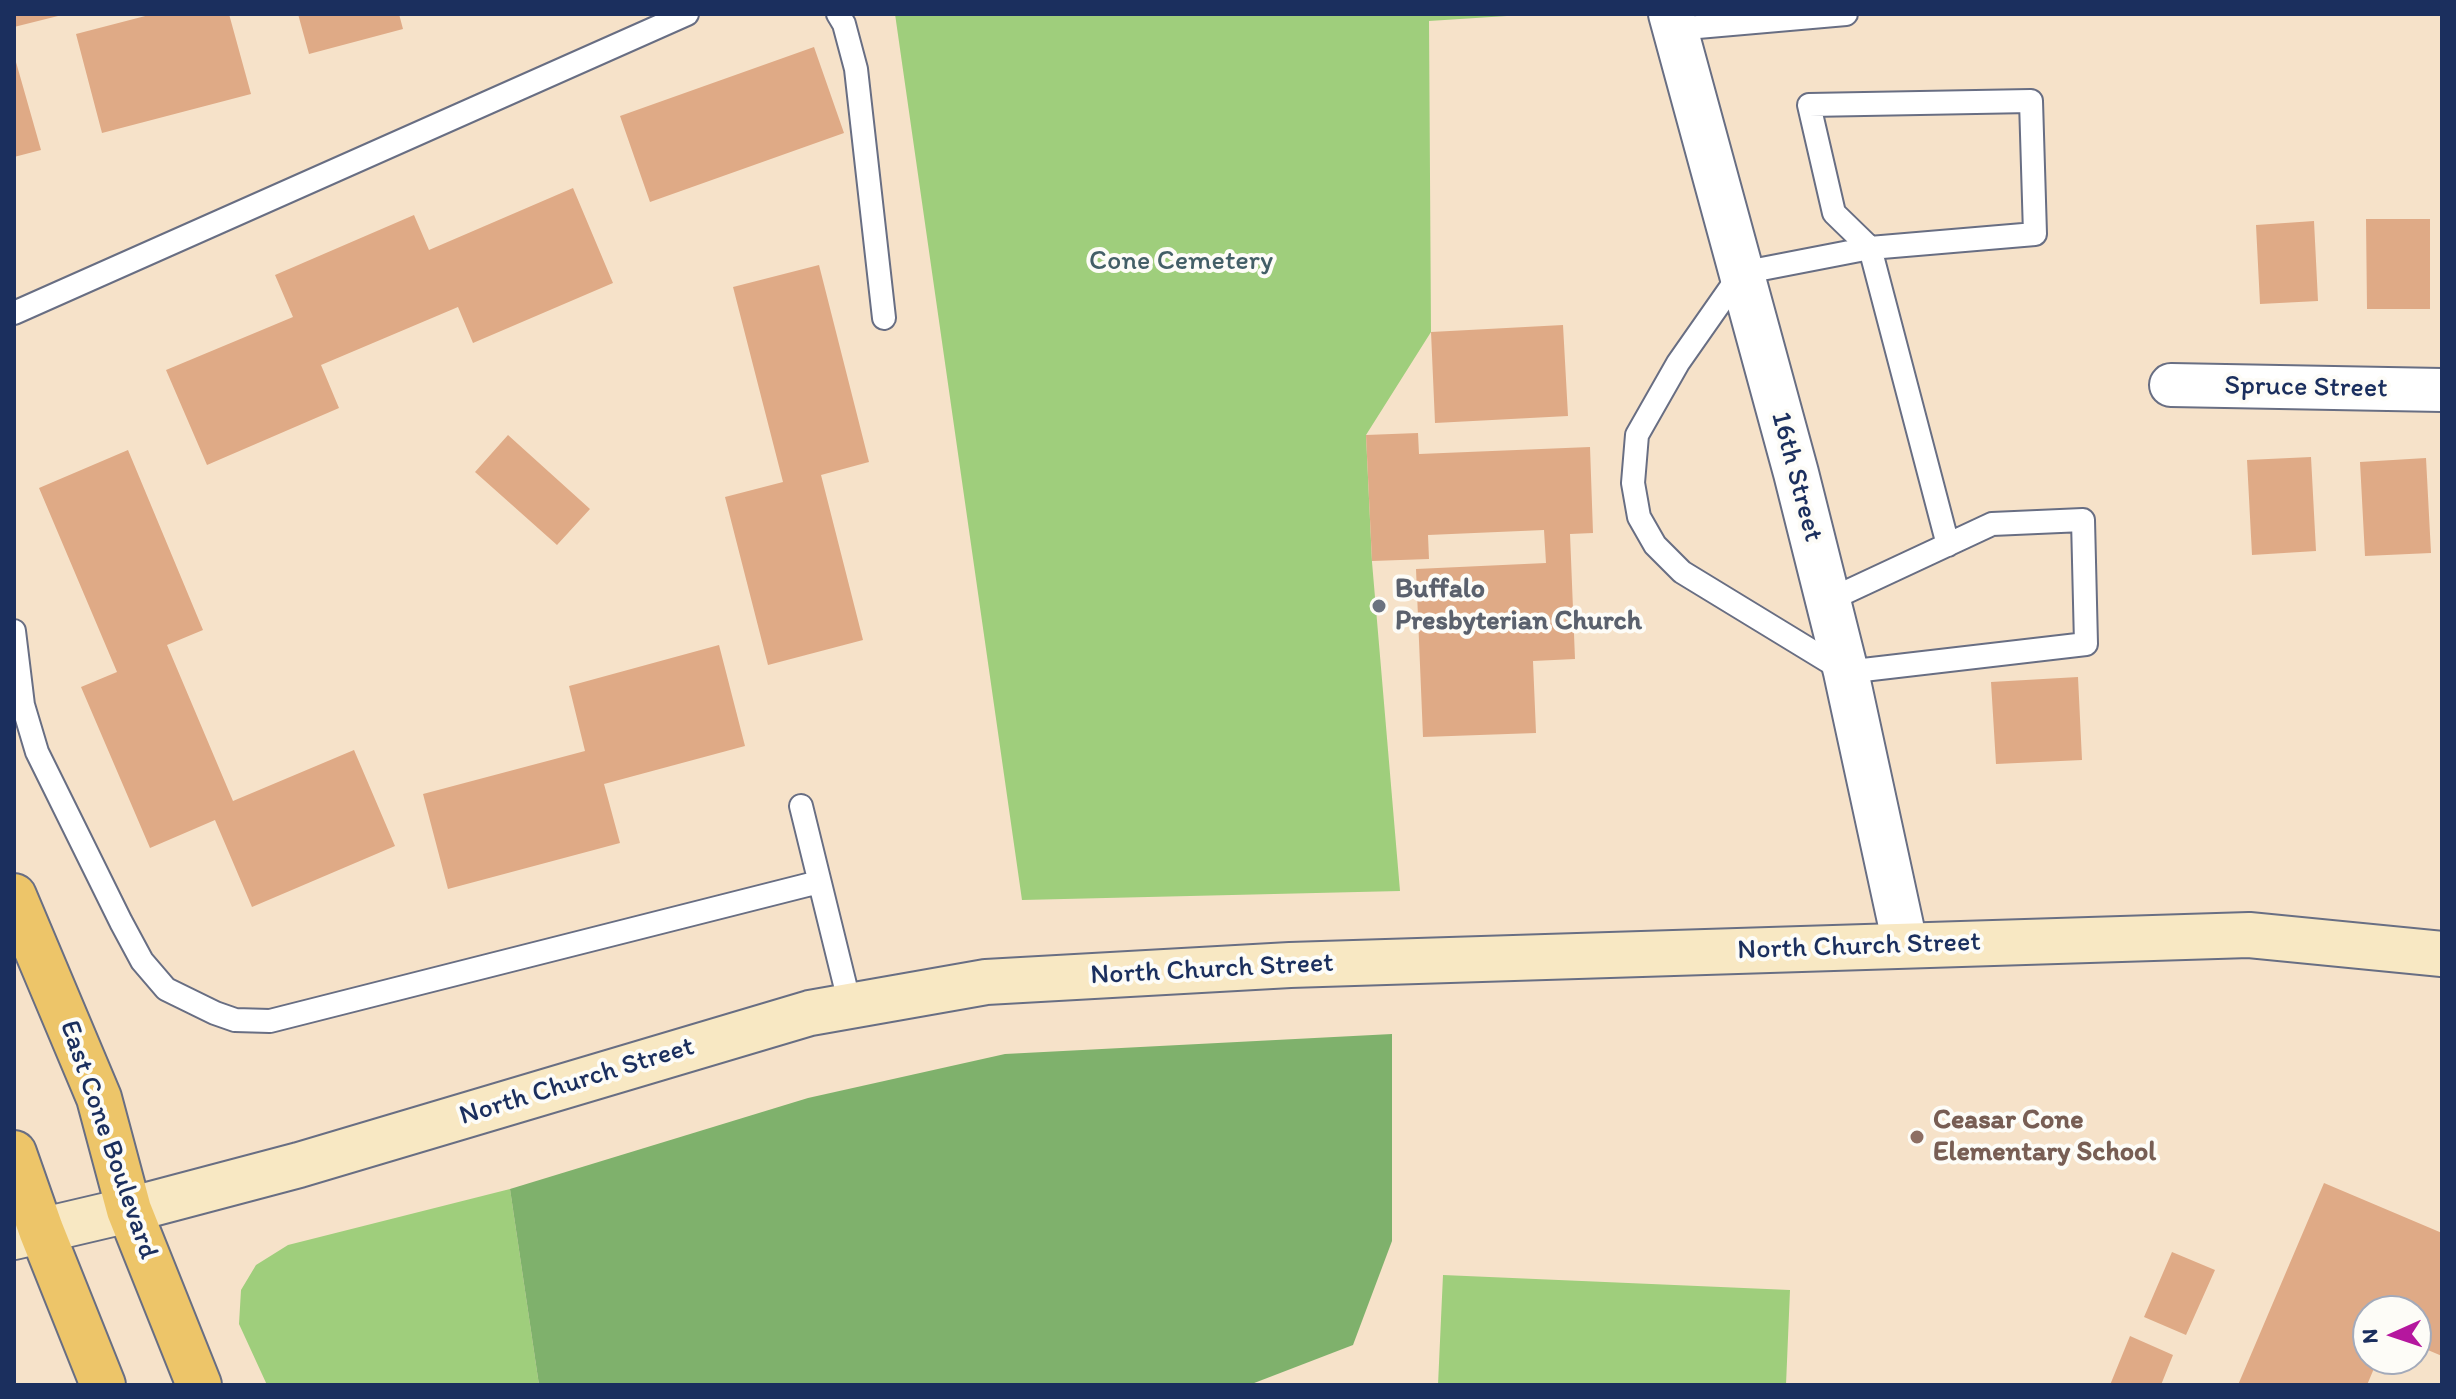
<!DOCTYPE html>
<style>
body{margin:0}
#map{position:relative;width:2456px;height:1399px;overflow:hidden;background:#f6e2c9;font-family:Itim,sans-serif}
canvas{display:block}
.frame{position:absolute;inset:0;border:16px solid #1b2f5e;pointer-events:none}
.north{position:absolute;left:2352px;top:1295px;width:80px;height:80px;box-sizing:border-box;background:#fdfcf7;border:2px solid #a3aaba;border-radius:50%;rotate:267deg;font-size:22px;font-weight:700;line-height:32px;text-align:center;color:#1b2f5e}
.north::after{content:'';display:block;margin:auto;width:28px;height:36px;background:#b5179e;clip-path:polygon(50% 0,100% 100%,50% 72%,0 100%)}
</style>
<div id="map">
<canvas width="2456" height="1399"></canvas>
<div class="frame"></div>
<div class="north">N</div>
</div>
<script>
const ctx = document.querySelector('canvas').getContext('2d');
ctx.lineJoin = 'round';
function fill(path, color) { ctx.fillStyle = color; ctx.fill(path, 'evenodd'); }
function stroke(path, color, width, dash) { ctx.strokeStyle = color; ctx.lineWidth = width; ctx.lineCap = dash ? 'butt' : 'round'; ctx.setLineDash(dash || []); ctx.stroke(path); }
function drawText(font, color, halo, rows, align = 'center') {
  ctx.font = font + ' Itim,sans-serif'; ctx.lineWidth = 8; ctx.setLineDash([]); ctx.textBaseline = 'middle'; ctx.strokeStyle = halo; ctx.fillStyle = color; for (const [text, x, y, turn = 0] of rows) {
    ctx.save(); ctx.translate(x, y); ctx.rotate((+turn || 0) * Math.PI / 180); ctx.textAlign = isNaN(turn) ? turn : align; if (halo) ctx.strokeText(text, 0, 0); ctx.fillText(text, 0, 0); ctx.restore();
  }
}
const green = new Path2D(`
 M895,14H1538L1429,21L1431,332L1366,435L1372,562L1400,891L1022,900Z
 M510,1189L539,1385H267L239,1324L241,1290L256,1265L288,1245Z
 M1443,1275L1790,1290L1786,1385H1438Z`);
const forest = new Path2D(`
 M1392,1034V1241L1353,1345L1249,1385H539L510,1189L808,1098L1005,1054Z`);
const building = new Path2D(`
 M14,14H62V15L14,27Z
 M153,14H229L251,94L102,133L76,34Z
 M298,14H399L403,29L309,54Z
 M814,47L844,133L650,202L620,116Z
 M14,55L41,150L14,157Z
 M573,188L613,283L473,343L458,307L321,365L339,408L207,465L166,370L293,317L275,275L414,215L429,250Z
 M2366,219H2430V309H2367Z
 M2314,221L2318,301L2260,304L2256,225Z
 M819,265L869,462L821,475L863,640L768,665L725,497L783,482L733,287Z
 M1563,325L1568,416L1435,423L1431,332Z
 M1418,433L1419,454L1590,447L1593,533L1570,534L1575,659L1533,661L1536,733L1423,737L1416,569L1546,563L1544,530L1428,535L1429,559L1372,561L1366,435Z
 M508,435L590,509L557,545L475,472Z
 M128,450L203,630L167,645L233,801L354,750L395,846L252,907L215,820L150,848L81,687L117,672L39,488Z
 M2311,457L2316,551L2252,555L2247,460Z
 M2426,458L2431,553L2365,556L2360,462Z
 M719,645L745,746L604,784L620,843L448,889L423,794L585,751L569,686Z
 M2078,677L2082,760L1996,764L1991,682Z
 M2324,1183L2442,1233V1356L2416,1345V1311H2368V1359H2378L2367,1385H2238Z
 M2172,1252L2215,1270L2186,1335L2144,1317Z
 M2130,1336L2173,1355L2161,1385H2110Z`);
const service = new Path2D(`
 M838,14L844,24L856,69L884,318
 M1675,29L1846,14
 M14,313L687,14
 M1827,601L1992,524L2083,520L2086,644L1846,672L1682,572L1655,545L1639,517L1633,483L1637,435L1678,363L1741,273L1870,248L2035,234L2031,101L1809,105L1834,213L1870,248L1948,545
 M14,631L23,705L37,752L121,922L142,961L166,989L215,1013L235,1020L270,1021L819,882
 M801,806L850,1005`);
const minor = new Path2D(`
 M2171,385L2442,390`);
const tertiary = new Path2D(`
 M1671,14L1796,473L1846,672L1905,944`);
const secondary = new Path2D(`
 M14,1237L129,1210L299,1165L810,1013L986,982L1290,965L2249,935L2442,954`);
const primary = new Path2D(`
 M14,896L99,1098L129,1210L199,1385
 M14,1153L41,1230L103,1385`);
const markers = [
 [1379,606,8,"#6b7280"],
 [1917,1137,8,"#8d6e63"]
];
const parkNames = [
 ["Cone Cemetery",1181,262]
];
const streetNames = [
 ["Spruce Street",2306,388,1],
 ["16th Street",1796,477,75],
 ["North Church Street",1859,947,-2],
 ["North Church Street",1212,970,-3],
 ["North Church Street",577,1082,-17],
 ["East Cone Boulevard",108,1140,71]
];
const worshipNames = [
 ["Buffalo",1395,590],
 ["Presbyterian Church",1395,622]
];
const educationNames = [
 ["Ceasar Cone",1933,1121],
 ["Elementary School",1933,1153]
];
fill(green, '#9fce7c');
fill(forest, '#7fb16c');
fill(building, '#dfaa86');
stroke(service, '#686e83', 26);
stroke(minor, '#686e83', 46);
stroke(tertiary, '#686e83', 48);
stroke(secondary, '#686e83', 48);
stroke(primary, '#686e83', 48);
stroke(service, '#fff', 22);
stroke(minor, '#fff', 42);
stroke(tertiary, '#fff', 44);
stroke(secondary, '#f8e8c3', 44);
stroke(primary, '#edc569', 44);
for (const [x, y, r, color] of markers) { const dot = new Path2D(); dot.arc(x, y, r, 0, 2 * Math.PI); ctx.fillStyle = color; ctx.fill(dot); stroke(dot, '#fdfcf7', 3); }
drawText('28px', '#435f67', '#fdfcf7', parkNames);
drawText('28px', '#1b2f5e', '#fdfcf7', streetNames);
drawText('bold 28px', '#5b616d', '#fdfcf7', worshipNames, 'left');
drawText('bold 28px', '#785e54', '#fdfcf7', educationNames, 'left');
</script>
